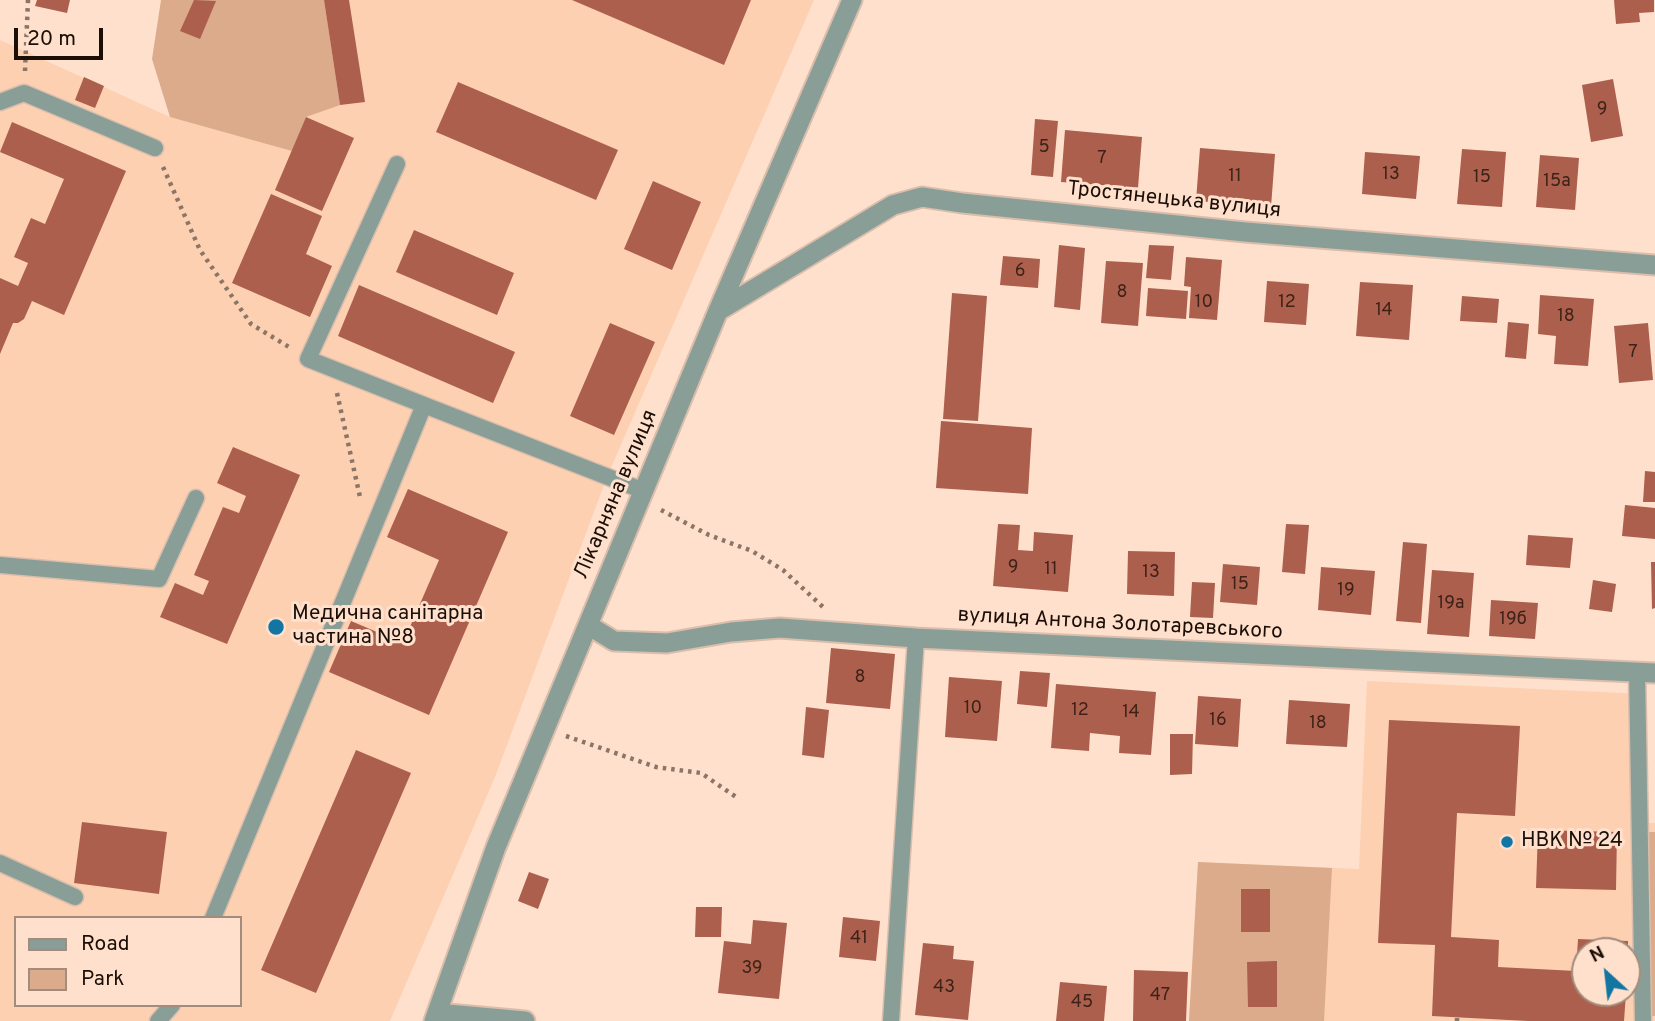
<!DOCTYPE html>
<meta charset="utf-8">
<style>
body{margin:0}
#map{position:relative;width:1655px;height:1021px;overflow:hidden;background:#ffe0cc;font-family:Overpass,sans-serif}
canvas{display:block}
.legend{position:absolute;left:14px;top:916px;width:228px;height:91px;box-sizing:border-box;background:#ffe0cc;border:2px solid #a38c7d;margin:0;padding:9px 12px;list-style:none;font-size:21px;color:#1a0e06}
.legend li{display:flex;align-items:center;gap:14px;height:35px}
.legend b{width:35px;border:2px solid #a38c7d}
.north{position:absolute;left:1571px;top:937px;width:70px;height:70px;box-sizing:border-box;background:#ffe0cc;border:2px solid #a38c7d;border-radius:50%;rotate:333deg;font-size:19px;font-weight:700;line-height:28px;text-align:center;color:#1a0e06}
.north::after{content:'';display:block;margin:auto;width:24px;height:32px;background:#1376a2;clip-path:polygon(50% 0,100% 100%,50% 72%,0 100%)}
.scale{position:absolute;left:14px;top:28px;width:89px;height:32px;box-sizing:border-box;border:4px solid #1a0e06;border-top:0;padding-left:9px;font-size:21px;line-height:24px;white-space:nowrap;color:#1a0e06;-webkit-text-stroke:5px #ffe0cc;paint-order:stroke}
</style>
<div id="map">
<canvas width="1655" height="1021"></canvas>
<ul class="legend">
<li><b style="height:9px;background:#8a9e98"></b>Road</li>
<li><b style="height:19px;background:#dbab8b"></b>Park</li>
</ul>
<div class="north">N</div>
<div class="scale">20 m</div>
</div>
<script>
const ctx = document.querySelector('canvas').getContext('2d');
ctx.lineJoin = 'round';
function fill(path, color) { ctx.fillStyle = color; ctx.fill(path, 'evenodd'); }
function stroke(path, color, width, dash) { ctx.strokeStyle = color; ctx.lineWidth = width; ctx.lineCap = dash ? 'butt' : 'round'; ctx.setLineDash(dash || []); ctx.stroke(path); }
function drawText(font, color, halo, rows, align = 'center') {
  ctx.font = font + ' Overpass,sans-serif'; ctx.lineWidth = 6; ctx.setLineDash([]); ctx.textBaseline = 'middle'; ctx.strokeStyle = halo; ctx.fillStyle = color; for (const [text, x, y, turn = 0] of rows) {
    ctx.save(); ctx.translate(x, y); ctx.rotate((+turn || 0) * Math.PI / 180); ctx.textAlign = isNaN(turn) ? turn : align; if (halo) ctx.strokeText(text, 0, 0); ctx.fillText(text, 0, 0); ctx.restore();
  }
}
const built = new Path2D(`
 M324,0H814L607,477L495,777L390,1021H0V40L170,117ZM16,918H240V1005H16Z
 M1367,681L1644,694L1643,823H1655V1021H1189L1198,862L1359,869ZM1585,951H1627V993H1585Z`);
const green = new Path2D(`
 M161,0H324L340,105L306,117L292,151L170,117L152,59Z
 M1644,832H1655V1016H1648Z
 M1198,862L1332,868L1324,1021H1189Z`);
const building = new Path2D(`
 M37,0H70L67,13L35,6Z
 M194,0L216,1L200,39L180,31Z
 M324,0H349L365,102L340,105Z
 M572,0H751L724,65Z
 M1614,0H1654V12L1639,13L1640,22L1616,24Z
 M84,77L104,86L95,108L75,100Z
 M1613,79L1623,136L1591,142L1582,85Z
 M458,82L618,150L596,200L436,132Z
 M306,117L354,138L322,211L275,190Z
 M1035,119L1058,121L1053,177L1031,175Z
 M12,122L126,171L64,315L32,301L24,319L18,323H13L0,354V278L18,286L28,263L14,257L31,218L45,224L64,179L0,152Z
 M1065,130L1142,137L1138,188L1061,182Z
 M1200,148L1275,154L1271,207L1196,201Z
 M1462,149L1506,152L1502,207L1457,204Z
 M1365,152L1420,156L1416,199L1362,194Z
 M1540,155L1579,158L1575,210L1536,207Z
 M653,181L701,202L672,270L624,249Z
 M271,194L322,216L306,254L332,266L310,317L232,283Z
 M414,230L514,273L497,315L396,272Z
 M1059,245L1085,248L1080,310L1054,307Z
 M1149,245L1174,246L1171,280L1146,278Z
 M1003,256L1040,259L1038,288L1000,285Z
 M1186,257L1222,260L1217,320L1189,318L1191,287L1184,286Z
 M1106,261L1143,263L1138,326L1101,323Z
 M1267,281L1309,284L1306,325L1264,322Z
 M1360,282L1413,285L1409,340L1356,336Z
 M359,285L515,352L493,403L338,336Z
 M1148,288L1188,291L1186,319L1146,316Z
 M952,293L987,296L978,421L943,419Z
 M1540,295L1594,299L1588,366L1554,364L1556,336L1538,334Z
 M1462,296L1499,299L1497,323L1460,321Z
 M1508,322L1529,324L1526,359L1505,357Z
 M610,323L655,342L614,435L570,416Z
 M1648,323L1653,380L1619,383L1614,326Z
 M941,421L1032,428L1028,494L936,488Z
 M233,447L300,475L227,644L160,617L175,583L203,595L209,581L194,575L223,507L239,513L246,496L217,483Z
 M1645,471L1655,472V502H1643Z
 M408,489L508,532L429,715L329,672L351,621L403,643L439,560L387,537Z
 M1625,505L1655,508V539L1622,536Z
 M998,524L1020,525L1018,550L1033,551L1034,532L1073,535L1068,592L993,586Z
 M1286,524L1309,525L1305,574L1282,572Z
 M1528,535L1573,538L1570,568L1526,565Z
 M1403,542L1427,544L1421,623L1396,621Z
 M1128,551L1175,552L1174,596L1127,594Z
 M1651,562H1655V608L1652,609Z
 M1223,564L1260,567L1257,605L1220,602Z
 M1321,567L1375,571L1371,615L1318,610Z
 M1432,570L1474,573L1469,637L1427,634Z
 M1593,580L1616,584L1612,612L1589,609Z
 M1192,582L1215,583L1213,618L1190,617Z
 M1491,600L1538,603L1535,639L1489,636Z
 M831,648L895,654L890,709L826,703Z
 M1020,671L1050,673L1047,707L1017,704Z
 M949,677L1002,681L997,741L945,737Z
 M1056,684L1156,692L1151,755L1119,753L1120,736L1090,733L1089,751L1051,748Z
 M1198,696L1241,699L1238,747L1195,744Z
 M1289,700L1350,704L1347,747L1286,744Z
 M806,707L829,710L824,758L802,755Z
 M1389,720L1520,726L1515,816L1457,813L1451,937L1499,940L1498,967L1576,971L1578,939L1628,941V951H1585V993H1626L1624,1021H1528L1432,1016L1435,945L1378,943Z
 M1170,734H1193L1192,774L1170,775Z
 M356,750L411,773L316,993L261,970Z
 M82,822L167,832L159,894L74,883Z
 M1538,830L1617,832L1616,890L1536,888Z
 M529,872L549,879L538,909L518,901Z
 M1241,889H1270V932H1241Z
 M696,907H722L721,937H695Z
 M843,917L880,921L876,961L839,957Z
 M753,920L787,923L779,999L718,993L724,941L751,944Z
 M923,943L954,946L953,959L974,961L968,1020L915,1015Z
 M1277,961V1007H1248L1247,962Z
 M1134,970L1188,972L1186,1021H1133Z
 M1060,982L1107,986L1104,1021H1056Z`);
const path = new Path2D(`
 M25,71L28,0
 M163,167L200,250L251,324L289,347
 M337,393L360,497
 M661,510L709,535L752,551L783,570L823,607
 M566,736L656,767L701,773L739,799
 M1457,1021V1018`);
const service = new Path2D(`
 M0,102L24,93L155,148
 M397,164L308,359L424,405
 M0,565L159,579L196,498
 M1637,672L1643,1021
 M0,863L75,897
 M213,918L424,405L644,491
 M158,1021L172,1005
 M891,1021L916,638`);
const minor = new Path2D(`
 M718,311L893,205L922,197L962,203L1245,232L1655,265
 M588,625L614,641L667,643L731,632L780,628L916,638L1655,673
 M437,1013L525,1021
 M434,1021L496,847L718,311L852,0`);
const markers = [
 [276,627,9,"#1376a2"],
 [1507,842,7,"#1376a2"]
];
const numberNames = [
 ["9",1602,110],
 ["5",1044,148],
 ["7",1102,159],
 ["13",1391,175],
 ["11",1235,177],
 ["15",1482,178],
 ["15а",1557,182],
 ["6",1020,272],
 ["8",1122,293],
 ["10",1204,303],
 ["12",1287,303],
 ["14",1384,311],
 ["18",1566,317],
 ["7",1633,353],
 ["9",1013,568],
 ["11",1051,570],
 ["13",1151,573],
 ["15",1240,585],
 ["19",1346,591],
 ["19а",1451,604],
 ["19б",1513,620],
 ["8",860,678],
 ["10",973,709],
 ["12",1080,711],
 ["14",1131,713],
 ["16",1218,721],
 ["18",1318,724],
 ["41",859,939],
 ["39",752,969],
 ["43",944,988],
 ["47",1160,996],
 ["45",1082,1003]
];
const streetNames = [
 ["Тростянецька вулиця",1174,201,6],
 ["Лікарняна вулиця",617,495,-67],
 ["вулиця Антона Золотаревського",1120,625,3]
];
const poiNames = [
 ["Медична санітарна",292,615],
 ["частина №8",292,639],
 ["НВК № 24",1521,842]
];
fill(built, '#fdd0b2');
fill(green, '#dbab8b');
fill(building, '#ab5f4c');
stroke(service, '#dabeac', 19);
stroke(minor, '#dabeac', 23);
stroke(path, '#8b7567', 4.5, [3.5, 5]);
stroke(service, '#8a9e98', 16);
stroke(minor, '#8a9e98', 19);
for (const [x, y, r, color] of markers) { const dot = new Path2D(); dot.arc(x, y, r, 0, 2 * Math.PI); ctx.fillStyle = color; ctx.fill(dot); stroke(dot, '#ffe0cc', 2.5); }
drawText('18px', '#3e2218', null, numberNames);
drawText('21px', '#1a0e06', '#ffe0cc', streetNames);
drawText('21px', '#1a0e06', '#ffe0cc', poiNames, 'left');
</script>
